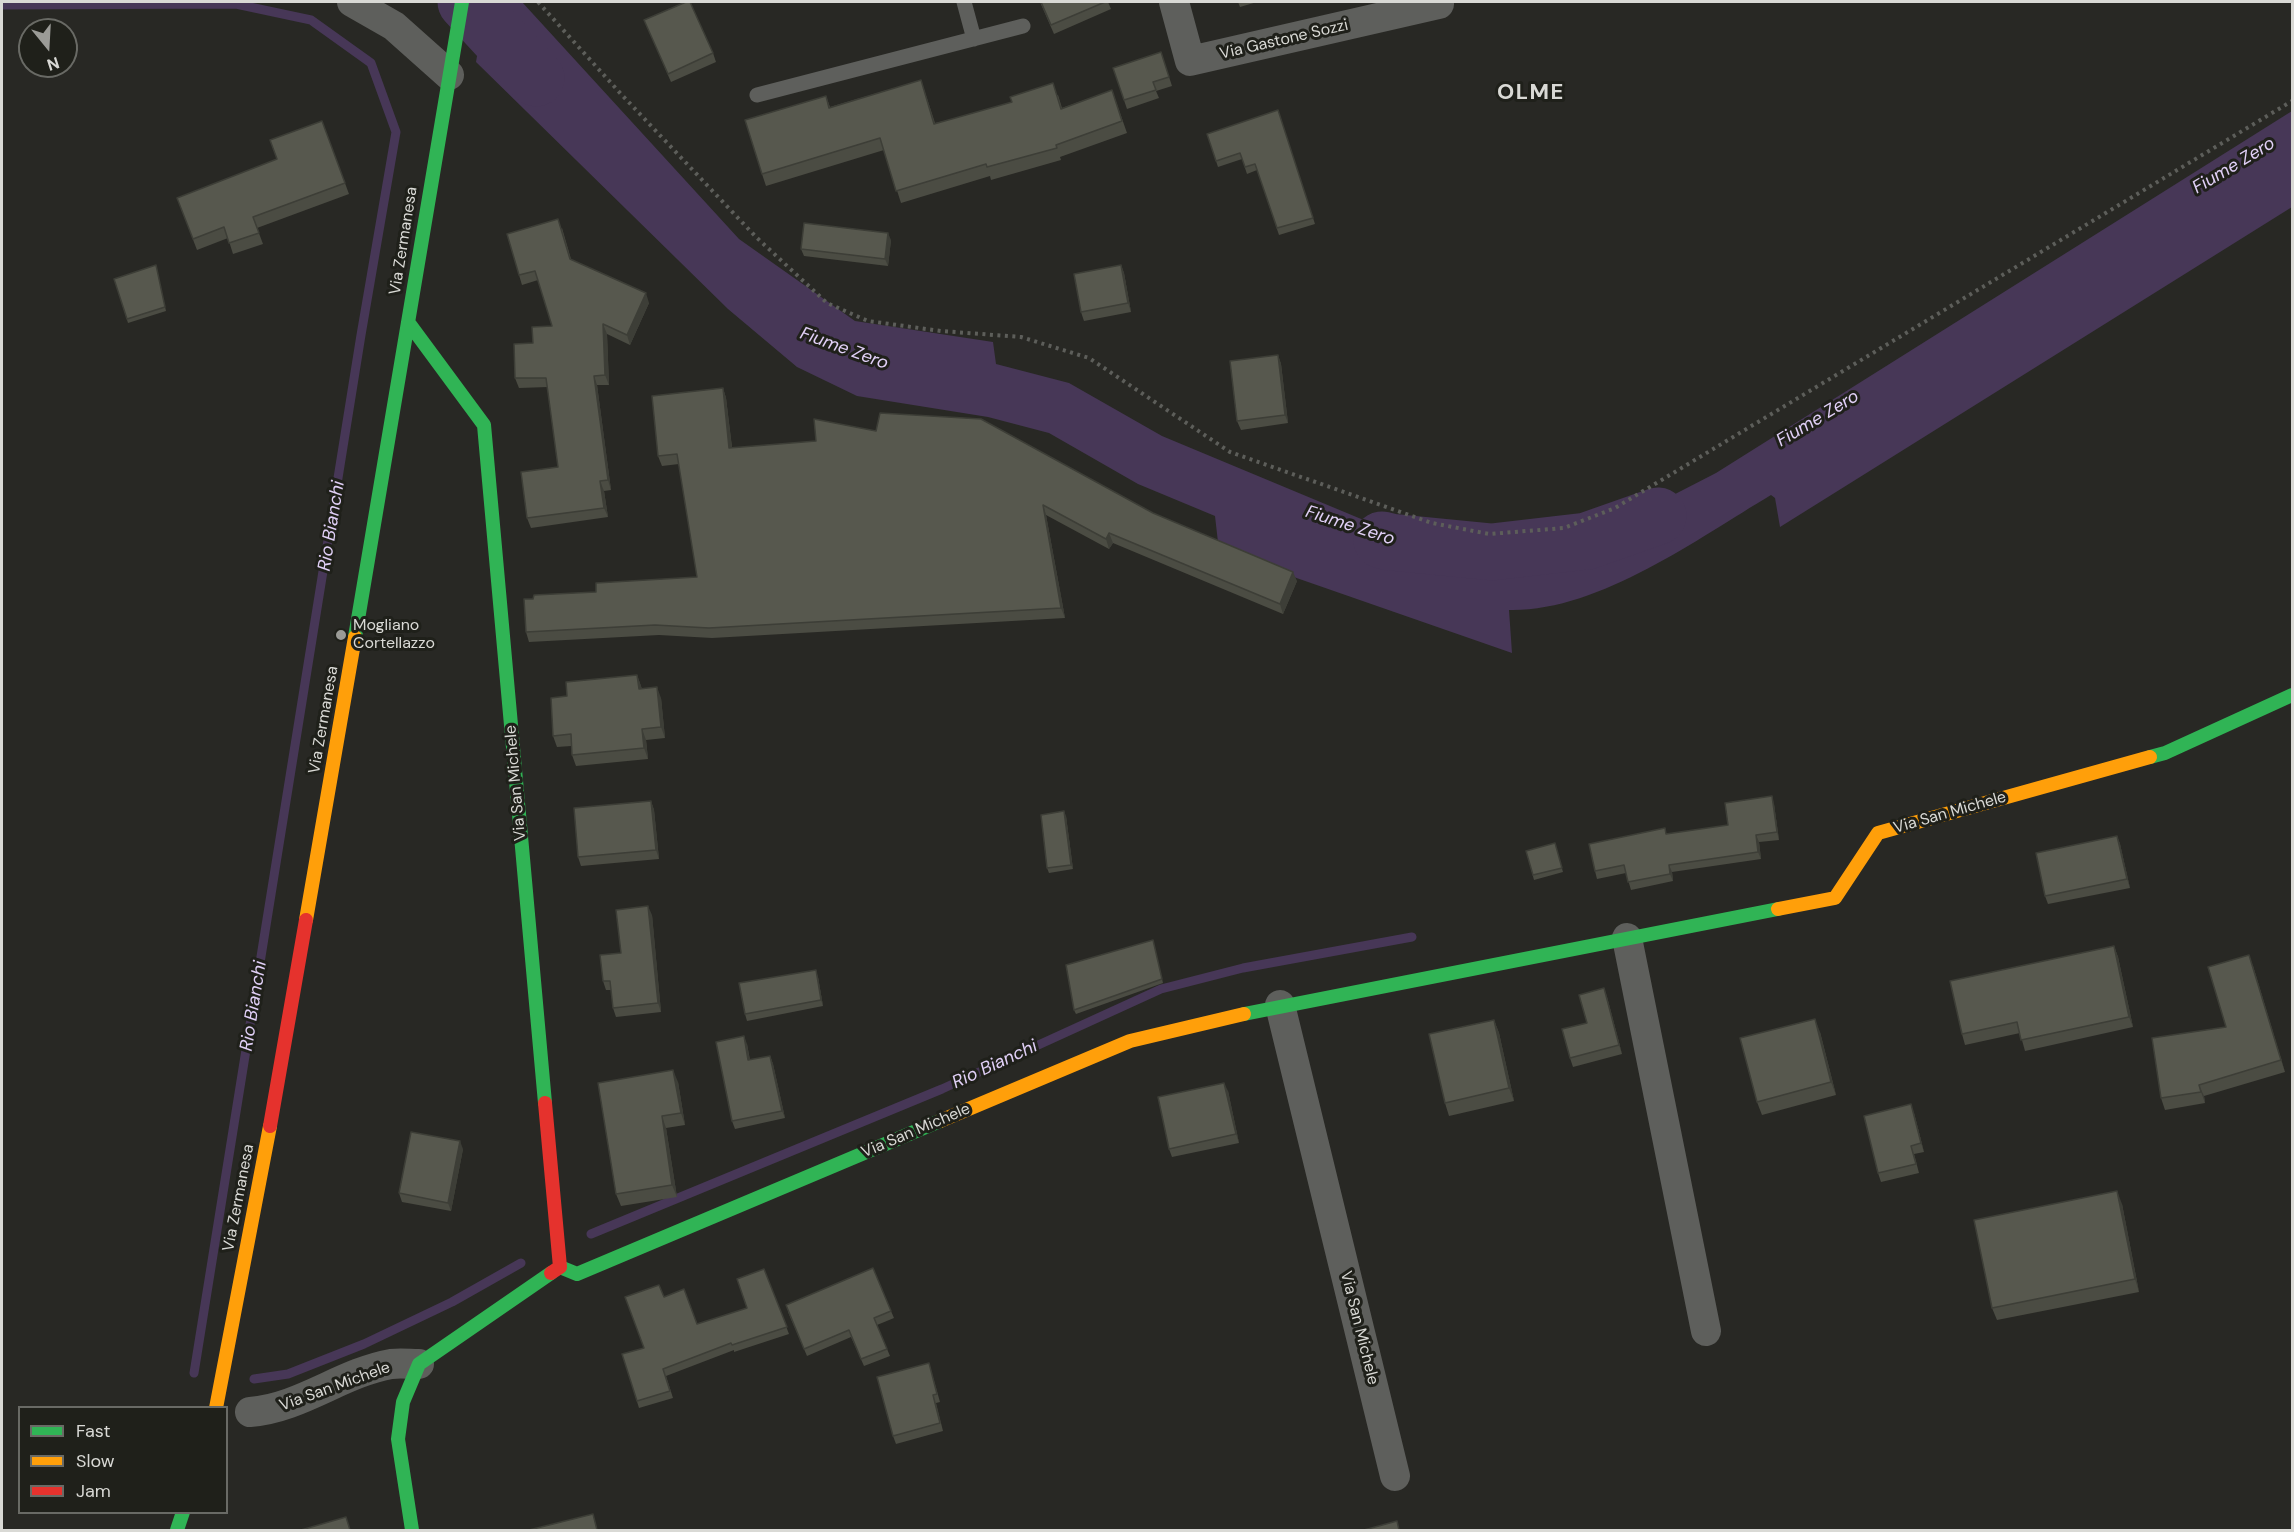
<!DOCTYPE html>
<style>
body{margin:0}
#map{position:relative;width:2294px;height:1532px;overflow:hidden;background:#282824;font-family:"DM Sans",sans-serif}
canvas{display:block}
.frame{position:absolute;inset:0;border:3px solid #d9d9d5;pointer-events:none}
.legend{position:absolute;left:18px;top:1406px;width:210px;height:108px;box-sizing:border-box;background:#1f201a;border:2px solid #696a65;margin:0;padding:8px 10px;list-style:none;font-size:18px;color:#d9d9d5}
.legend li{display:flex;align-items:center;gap:12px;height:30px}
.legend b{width:30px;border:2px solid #696a65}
.north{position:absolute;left:18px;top:18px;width:60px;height:60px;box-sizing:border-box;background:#1f201a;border:2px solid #696a65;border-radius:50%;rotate:162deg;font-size:16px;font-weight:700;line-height:24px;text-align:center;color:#d9d9d5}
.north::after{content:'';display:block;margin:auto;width:21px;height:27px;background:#9b9b97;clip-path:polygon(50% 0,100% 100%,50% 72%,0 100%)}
</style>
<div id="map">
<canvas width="2294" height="1532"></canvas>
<div class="frame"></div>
<ul class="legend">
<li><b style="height:8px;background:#30b455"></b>Fast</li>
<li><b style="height:8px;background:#ff9f0a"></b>Slow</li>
<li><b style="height:8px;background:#e5322d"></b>Jam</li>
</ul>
<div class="north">N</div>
</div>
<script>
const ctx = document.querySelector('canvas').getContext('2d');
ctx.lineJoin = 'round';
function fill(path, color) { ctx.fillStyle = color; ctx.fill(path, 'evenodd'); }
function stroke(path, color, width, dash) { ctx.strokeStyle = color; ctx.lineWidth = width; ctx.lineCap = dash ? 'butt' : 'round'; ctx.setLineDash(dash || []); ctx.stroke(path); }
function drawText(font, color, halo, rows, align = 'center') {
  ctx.font = font + ' "DM Sans",sans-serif'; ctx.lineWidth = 6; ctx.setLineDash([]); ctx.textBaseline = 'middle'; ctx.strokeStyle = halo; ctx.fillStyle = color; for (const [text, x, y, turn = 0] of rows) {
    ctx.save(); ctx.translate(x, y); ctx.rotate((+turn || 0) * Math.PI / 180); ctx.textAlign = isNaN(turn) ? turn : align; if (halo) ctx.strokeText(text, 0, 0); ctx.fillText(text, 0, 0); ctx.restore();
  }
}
const water = new Path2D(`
 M486,2H522L739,239L855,321L993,342L996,364L1069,383L1162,436L1366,521L1506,563L1576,545L1716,473L2292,111V207L1780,527L1775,498L1771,495C1697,539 1598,612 1509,610L1512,653L1219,551L1215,516L1138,484L1049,433L988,417L857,396L797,367L728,309L476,62Z`);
const stream = new Path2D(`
 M2,5L236,4L311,20L371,63L396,132L361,335L194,1373
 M591,1234L942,1089L1161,989L1243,968L1412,937
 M254,1379L288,1374L364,1344L452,1302L521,1263`);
const river = new Path2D(`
 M466,2L536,78
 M1382,540L1390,542L1492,552L1587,541L1658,516`);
const path = new Path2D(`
 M538,2L621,94L756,237L827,303L868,321L941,331L1021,337L1089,358L1230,452L1432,523L1489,534L1564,528L1615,508L2292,101`);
const lane = new Path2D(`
 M964,2L974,39
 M757,95L1023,26`);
const street = new Path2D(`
 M352,2L394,26L449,75
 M1174,2L1190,61L1439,4
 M1627,938L1706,1331
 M1280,1005L1395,1476
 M250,1412C301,1408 341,1373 391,1364C400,1363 410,1364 419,1364`);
const fast = new Path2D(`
 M408,322L484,425L545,1103
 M355,637L462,2
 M2150,757L2165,753L2292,695
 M1244,1014L1778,909
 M560,1267L577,1274L940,1121
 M177,1530L183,1512
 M412,1530L398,1439L403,1402L419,1364L551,1273`);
const slow = new Path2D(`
 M1778,909L1835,898L1878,833L2150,757
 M306,920L355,637
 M940,1121L1130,1041L1244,1014
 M216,1408L270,1126`);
const jam = new Path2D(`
 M545,1103L560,1267L551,1273
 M270,1126L306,920`);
const wall = new Path2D(`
 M1040,2H1108L1111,9L1054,34Z
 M1238,2H1257L1240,7Z
 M644,20L713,53L716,62L671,82Z
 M1161,52L1172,86L1156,91L1159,98L1127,109L1113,68Z
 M921,80L935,123L1058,95L1062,108L1112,90L1127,133L1060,157L1061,160L991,180L990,176L901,203L884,150L766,186L762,174L826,96L830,107Z
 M1278,110L1315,224L1279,235L1257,170L1247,174L1242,159L1218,167L1207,134Z
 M322,121L349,194L257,228L263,244L233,254L228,238L197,250L177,198L277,159Z
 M562,228L571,259L649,303L630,345L607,334L609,385H597L611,490L604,491L608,517L531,528L527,518L558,467L548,387L519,388L515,378L533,343L552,326L538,280L522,285L519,275Z
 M891,240L888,266L804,256L801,249Z
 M156,265L166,311L128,323L114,279Z
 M1121,265L1124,273L1131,312L1084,321L1081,312Z
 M1278,355L1281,364L1288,423L1241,430L1237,421Z
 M723,388L726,398L732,447L1153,513L1297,581L1283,614L1113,543L1109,549L1046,515L1065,618L712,638L659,635L529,642L526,632L533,599L596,592L697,577L679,464L662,466L658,456Z
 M637,675L642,689L661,698L665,738L646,740L648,759L576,766L572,755L571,746L557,747L553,736L567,696Z
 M651,801L654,810L659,859L581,866L578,857Z
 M1774,804L1779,840L1759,842L1761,859L1672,872L1673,881L1631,890L1626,873L1597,879L1595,871L1667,834L1728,825Z
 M1066,816L1073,869L1049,873L1047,868Z
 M2117,836L2120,844L2130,888L2048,904L2045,896Z
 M1555,843L1563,872L1534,880L1526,851Z
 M652,915L661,1012L616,1017L613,1008L611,990H606L603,981L621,953Z
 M1153,940L1163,983L1076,1014L1074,1010Z
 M2114,946L2118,957L2133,1027L2025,1051L2020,1033L1965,1045L1962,1034Z
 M2253,966L2285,1072L2204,1096L2205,1103L2165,1110L2161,1098L2226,1027Z
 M818,977L823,1006L747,1021L745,1014Z
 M1604,988L1607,997L1622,1054L1573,1067L1570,1058Z
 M1494,1020L1499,1033L1514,1101L1449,1116L1445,1103Z
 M1820,1032L1836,1095L1762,1115L1757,1102Z
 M747,1044L750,1060L770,1056L773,1064L785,1118L735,1129L732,1121Z
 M678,1082L685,1125L666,1128L677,1197L621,1206L616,1194Z
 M1228,1091L1239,1143L1172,1157L1169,1149Z
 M1914,1113L1924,1152L1914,1154L1919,1173L1881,1182L1878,1173Z
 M463,1149L451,1211L402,1202L399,1193Z
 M2122,1204L2139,1292L1997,1320L1992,1308Z
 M764,1269L789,1334L734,1352V1350L666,1376L673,1398L639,1408L622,1354L644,1348L697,1324L747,1308Z
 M891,1311L894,1318L877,1325L890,1356L864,1366L851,1337L807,1356L788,1312Z
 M929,1363L940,1402L936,1403L943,1431L896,1444L893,1436Z`);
const shadedWall = new Path2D(`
 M888,233L891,240L888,266L885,259Z
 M1121,265L1124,273L1131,312L1128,303Z
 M646,293L649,303L630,345L627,335Z
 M603,324L607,334L609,385L605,375Z
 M1278,355L1281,364L1288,423L1285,415Z
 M594,376L597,385L611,490L608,480Z
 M723,388L726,398L733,457L729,448Z
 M600,481L604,491L608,517L604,508Z
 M1043,505L1046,515L1065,618L1061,608Z
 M1109,533L1113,543L1109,549L1106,539Z
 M1293,572L1297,581L1283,614L1280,604Z
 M637,675L641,686L643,700L639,689Z
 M657,687L661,698L665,738L661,727Z
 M642,729L646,740L648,759L644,748Z
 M1772,796L1774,804L1779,840L1777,832Z
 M651,801L654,810L659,859L656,850Z
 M1064,811L1066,816L1073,869L1071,865Z
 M1756,835L1759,842L1761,859L1758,852Z
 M2117,836L2120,844L2130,888L2127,879Z
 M1669,865L1672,872L1673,881L1670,874Z
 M648,906L652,915L661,1012L658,1003Z
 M2114,946L2118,957L2133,1027L2129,1017Z
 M2249,955L2253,966L2285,1072L2281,1060Z
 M816,970L818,977L823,1006L821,1000Z
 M1604,988L1607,997L1622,1054L1619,1045Z
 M1815,1019L1820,1032L1836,1095L1831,1082Z
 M1494,1020L1499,1033L1514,1101L1509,1088Z
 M744,1036L747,1044L751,1068L748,1060Z
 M770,1056L773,1064L785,1118L782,1111Z
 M673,1070L678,1082L685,1125L681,1113Z
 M1224,1083L1228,1091L1239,1143L1236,1134Z
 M2199,1085L2204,1096L2205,1103L2201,1092Z
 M1911,1104L1914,1113L1924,1152L1921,1143Z
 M662,1116L666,1128L677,1197L672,1185Z
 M460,1141L463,1149L451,1211L448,1203Z
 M2117,1191L2122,1204L2139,1292L2135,1279Z`);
const building = new Path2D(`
 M686,2H690L713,53L668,74L644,20Z
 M1041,2H1105L1051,25Z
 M1161,52L1169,77L1153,82L1156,90L1124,100L1113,68Z
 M921,80L934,124L1012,102L1010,97L1053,83L1061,109L1112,90L1122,121L1056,145L1057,148L987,167L986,164L896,191L880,138L762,174L745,120L826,96L829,108Z
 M1278,110L1313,218L1277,228L1255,164L1245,167L1240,153L1216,161L1207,134Z
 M322,121L345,183L253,217L259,233L229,243L224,227L193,239L177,198L277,159L270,140Z
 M558,219L570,259L646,293L627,335L603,324L605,375L594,376L608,480L600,481L604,508L527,518L521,472L558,467L546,378H515L514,344L533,343L532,327L552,326L535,271L519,275L507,234Z
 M804,223L888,233L885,259L801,249Z
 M156,265L165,307L127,319L114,279Z
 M1121,265L1128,303L1081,312L1074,274Z
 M1278,355L1285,415L1237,421L1230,361Z
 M723,388L729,448L816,441L814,419L876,431L880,413L981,419L1153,513L1293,572L1280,604L1109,533L1106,539L1043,505L1061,608L709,628L655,625L526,632L524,599H533L534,595L596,592V583L697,577L677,454L658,456L652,396Z
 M637,675L639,689L657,687L661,727L642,729L644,748L572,755L571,734L553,736L551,698L567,696L566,682Z
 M1772,796L1777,832L1756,835L1758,852L1669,865L1670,874L1628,882L1624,865L1595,871L1589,844L1665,828L1666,834L1728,825L1725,803Z
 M651,801L656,850L578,857L574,808Z
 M1064,811L1071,865L1047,868L1041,815Z
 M2117,836L2127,879L2045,896L2036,853Z
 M1555,843L1562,868L1533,875L1526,851Z
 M648,906L658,1003L613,1008L610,981H603L600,955L621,953L616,910Z
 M1153,940L1162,979L1074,1010L1066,965Z
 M2114,946L2129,1017L2021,1040L2017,1022L1962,1034L1950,981Z
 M2249,955L2281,1060L2199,1085L2201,1092L2161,1098L2152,1038L2226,1027L2208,967Z
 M816,970L821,1000L745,1014L739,983Z
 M1604,988L1619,1045L1570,1058L1562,1029L1587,1023L1579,995Z
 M1815,1019L1831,1082L1757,1102L1740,1038Z
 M1494,1020L1509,1088L1445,1103L1429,1034Z
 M744,1036L748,1060L770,1056L782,1111L732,1121L716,1042Z
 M673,1070L681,1113L662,1116L672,1185L616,1194L598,1083Z
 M1224,1083L1236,1134L1169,1149L1158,1097Z
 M1911,1104L1921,1143L1911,1146L1916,1164L1878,1173L1864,1116Z
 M411,1132L460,1141L448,1203L399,1193Z
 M2117,1191L2135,1279L1992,1308L1974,1220Z
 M873,1268L891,1311L874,1318L887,1349L861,1359L849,1330L804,1349L786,1305Z
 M764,1269L787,1327L732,1345L731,1343L663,1369L670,1391L637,1401L622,1354L644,1348L625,1297L659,1285L664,1297L684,1289L697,1324L747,1308L737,1279Z
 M929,1363L937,1394L933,1395L940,1423L893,1436L877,1377Z
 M593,1514L597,1530H529Z
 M346,1517L350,1530H301Z
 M1397,1521L1399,1530H1364Z`);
const markers = [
 [341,635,6,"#9b9b97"]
];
const streetNames = [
 ["Via Gastone Sozzi",1284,40,-13],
 ["Via Zermanesa",404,241,-81],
 ["Via Zermanesa",324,720,-80],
 ["Via San Michele",516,783,-95],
 ["Via San Michele",1950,813,-16],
 ["Via San Michele",916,1131,-23],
 ["Via Zermanesa",239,1198,-79],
 ["Via San Michele",1359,1328,76],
 ["Via San Michele",335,1387,-20]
];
const poiNames = [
 ["Mogliano",353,626],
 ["Cortellazzo",353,644]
];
const waterNames = [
 ["Fiume Zero",2234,166,-31],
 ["Fiume Zero",844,349,20],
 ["Fiume Zero",1818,419,-31],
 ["Rio Bianchi",332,526,-81],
 ["Fiume Zero",1350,526,18],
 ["Rio Bianchi",254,1006,-81],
 ["Rio Bianchi",995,1065,-25]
];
const districtNames = [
 ["OLME",1531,93]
];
fill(water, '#473757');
stroke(stream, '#473757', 9);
stroke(river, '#473757', 57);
stroke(path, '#5d5e5a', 4, [3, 4.5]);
stroke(lane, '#5e5f5c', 15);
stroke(street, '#5e5f5c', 30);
stroke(fast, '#30b455', 14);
stroke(slow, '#ff9f0a', 14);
stroke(jam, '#e5322d', 14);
fill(wall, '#4b4c43');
fill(shadedWall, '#3d3e37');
fill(building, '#57584e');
stroke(building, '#3d3e37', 1.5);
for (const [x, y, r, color] of markers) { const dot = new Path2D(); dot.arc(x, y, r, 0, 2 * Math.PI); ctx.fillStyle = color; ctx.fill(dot); stroke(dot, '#1f201a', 2); }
drawText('16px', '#d9d9d5', '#1f201a', streetNames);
drawText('16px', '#d9d9d5', '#1f201a', poiNames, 'left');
drawText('italic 18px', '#e1d0f7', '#1f201a', waterNames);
ctx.letterSpacing = '1.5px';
drawText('bold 22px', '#d9d9d5', '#1f201a', districtNames);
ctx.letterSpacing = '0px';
</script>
